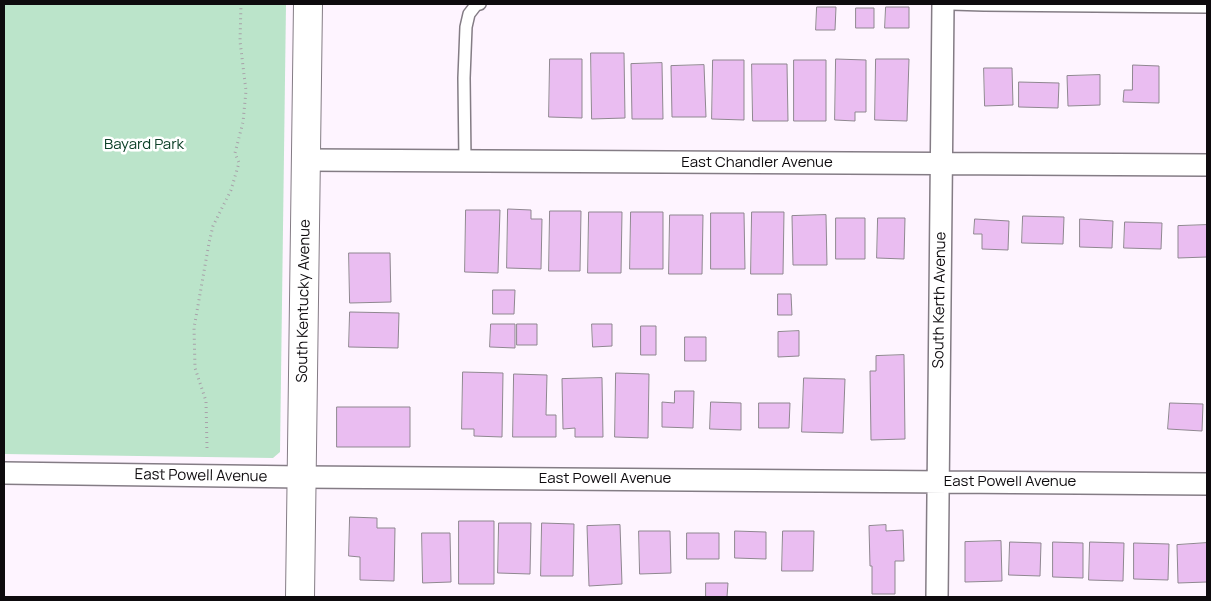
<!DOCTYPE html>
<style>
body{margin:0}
#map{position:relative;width:1211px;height:601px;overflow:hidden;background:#fef4ff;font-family:Manrope,sans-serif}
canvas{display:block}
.frame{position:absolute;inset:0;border:5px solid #0e0b0e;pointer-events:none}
</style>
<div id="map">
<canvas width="1211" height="601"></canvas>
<div class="frame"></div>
</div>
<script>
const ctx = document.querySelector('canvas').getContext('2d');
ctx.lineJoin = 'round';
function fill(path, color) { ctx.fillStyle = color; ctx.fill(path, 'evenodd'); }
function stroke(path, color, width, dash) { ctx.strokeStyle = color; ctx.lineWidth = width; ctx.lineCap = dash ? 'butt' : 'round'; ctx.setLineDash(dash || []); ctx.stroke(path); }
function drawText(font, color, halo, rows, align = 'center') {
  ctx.font = font + ' Manrope,sans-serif'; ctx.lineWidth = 5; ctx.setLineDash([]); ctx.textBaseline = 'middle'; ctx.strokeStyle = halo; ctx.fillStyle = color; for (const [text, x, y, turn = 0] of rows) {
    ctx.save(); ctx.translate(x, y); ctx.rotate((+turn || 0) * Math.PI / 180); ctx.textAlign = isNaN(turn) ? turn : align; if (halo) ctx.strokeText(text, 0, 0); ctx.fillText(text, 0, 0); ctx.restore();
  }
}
const green = new Path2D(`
 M4,4H286L280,452L273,458L4,454Z`);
const building = new Path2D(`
 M817,7H836L835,30H816Z
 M886,7H909V28H885Z
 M856,8H874V28H856Z
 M591,53H624L625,118L592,119Z
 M550,59H582V118L549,117Z
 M836,59L866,60V112H855V121L835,120Z
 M876,59H909L907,121L875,120Z
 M713,60H744V120L712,119Z
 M794,60H826V121H794Z
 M662,63L663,119H632L631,64Z
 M752,64H787L788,121H753Z
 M704,65L706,117H672L671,66Z
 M1133,65L1159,66V103L1123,102L1124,90H1132Z
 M984,68H1012L1013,105L985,106Z
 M1100,75V105L1068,106L1067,76Z
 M1019,82L1059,83L1058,108L1019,107Z
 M508,209L531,210V219H542L541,269L507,268Z
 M466,210H500L498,273L465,272Z
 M550,211H581L580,271H549Z
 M589,212H622L621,273H588Z
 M631,212H663V269H630Z
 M752,212H784L783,274H751Z
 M711,213H744L745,269H711Z
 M670,215H703L702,274H669Z
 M826,215L827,265H793L792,216Z
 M1023,216L1064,217L1063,244L1022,243Z
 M836,218H865V259H836Z
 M878,218H905L904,259L877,258Z
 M975,219L1009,221L1008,250L982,249V234H974Z
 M1080,219L1113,221L1112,248L1080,247Z
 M1125,222L1162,223L1161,249L1124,248Z
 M1207,225V257L1178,258V226Z
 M349,253H390L391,302L350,303Z
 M493,290H515L514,314H493Z
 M778,294H791L792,315H778Z
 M350,312L399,313L398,348L349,347Z
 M491,324H515V348L490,347Z
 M517,324H537V345H517Z
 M592,324H612V346L593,347Z
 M641,326H656V355H641Z
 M799,331V356L778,357V332Z
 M685,337H706V361H685Z
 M904,355L905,439L871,440L870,371H876V356Z
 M463,372L503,373L502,437L474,436V429H462Z
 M616,373L649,374L648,438L615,437Z
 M514,374L547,375L546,415H556V437H513Z
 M602,378L603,437H575V428L563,429L562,379Z
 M804,378L845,379L843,433L802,432Z
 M675,391H694L693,428L662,427V402L674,403Z
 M711,402L741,403V430L710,429Z
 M759,403H790L789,428H759Z
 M1170,403L1203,404L1202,431L1168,429Z
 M337,407H410V447H337Z
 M350,517L377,518V528H395L394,581L360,580V557L349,556Z
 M459,521H494V584H459Z
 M499,523H531L530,574L498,573Z
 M542,523L574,524L573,576H541Z
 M620,525L622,584L589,586L587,526Z
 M886,525V531L903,530L904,561H895V594H872V566H870L869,526Z
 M639,531H670L671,573L640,574Z
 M735,531L766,532V559L735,558Z
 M783,531H814L813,571H782Z
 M422,533H450L451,582L423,583Z
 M687,533H719V559H687Z
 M1001,541L1002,581L965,582V542Z
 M1010,542L1041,543L1040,576L1009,575Z
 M1053,542L1083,543V578L1053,577Z
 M1090,542L1124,543L1123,581L1089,580Z
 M1134,543L1169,544L1168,580L1134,579Z
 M1207,543V582L1178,583L1177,545Z
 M706,583H728L727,597H706Z`);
const path = new Path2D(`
 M207,448L206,401L195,368L194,328L209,243L213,226L231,190L239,163L235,153L243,122L246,91L240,41L241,4`);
const service = new Path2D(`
 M951,4L984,5L1207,7
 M465,161L464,78L466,27L469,14L476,5L480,4`);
const minor = new Path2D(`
 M306,160L1207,165
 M4,473L302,477L1207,484
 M937,597L943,4`);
const tertiary = new Path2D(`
 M300,597L308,4`);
const parkNames = [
 ["Bayard Park",144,145]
];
const streetNames = [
 ["East Chandler Avenue",757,163],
 ["South Kerth Avenue",940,300,-89],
 ["South Kentucky Avenue",304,301,-89],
 ["East Powell Avenue",201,476,1],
 ["East Powell Avenue",605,479],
 ["East Powell Avenue",1010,482]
];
fill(green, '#bbe4ca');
fill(building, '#eabdf1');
stroke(building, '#8f8790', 1);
stroke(service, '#847c85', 14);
stroke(minor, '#847c85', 24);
stroke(tertiary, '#847c85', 30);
stroke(path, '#a8a1a9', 3, [1, 4]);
stroke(service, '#fff', 11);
stroke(minor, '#fff', 21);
stroke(tertiary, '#fff', 28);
drawText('15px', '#0d4128', '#fff', parkNames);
drawText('15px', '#0e0b0e', '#fff', streetNames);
</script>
